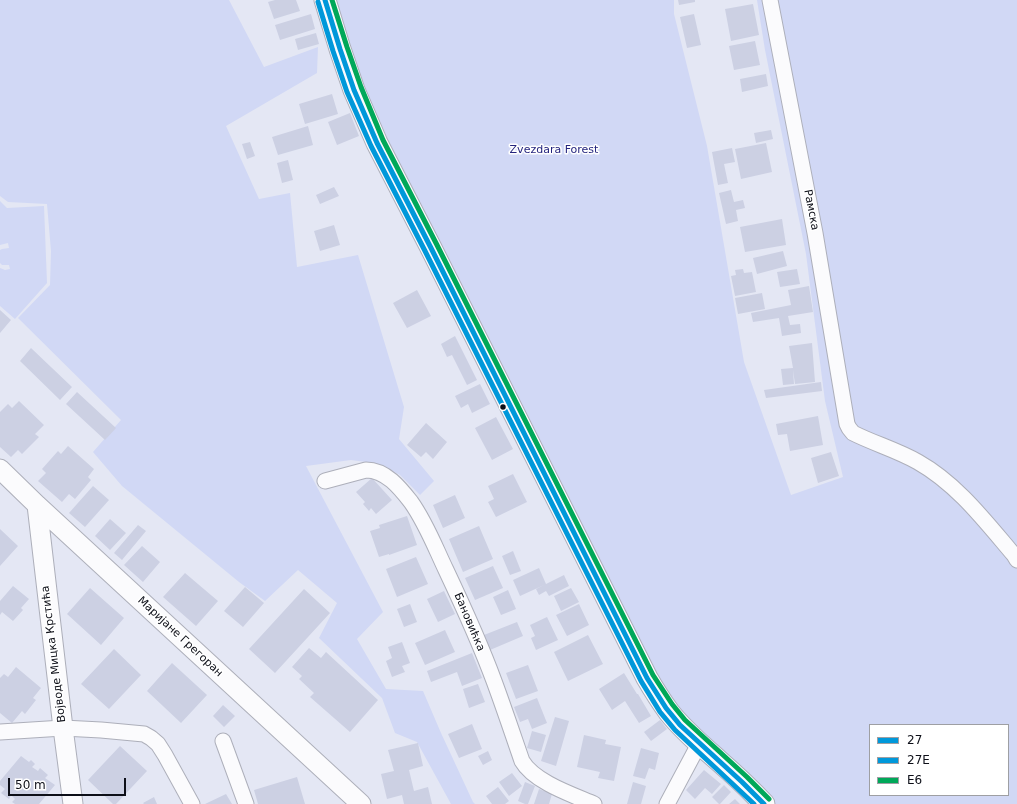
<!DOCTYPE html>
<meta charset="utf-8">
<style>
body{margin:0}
#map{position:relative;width:1017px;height:804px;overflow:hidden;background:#e4e7f4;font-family:"DejaVu Sans",sans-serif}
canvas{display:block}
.legend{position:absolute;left:869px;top:724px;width:140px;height:72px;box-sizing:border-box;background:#fff;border:1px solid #9e9fa3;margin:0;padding:5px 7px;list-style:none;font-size:12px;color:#0d0f18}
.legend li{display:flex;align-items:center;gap:8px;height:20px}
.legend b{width:20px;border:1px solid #9e9fa3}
.scale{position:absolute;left:8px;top:778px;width:118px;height:18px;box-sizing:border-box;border:2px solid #0d0f18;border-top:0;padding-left:5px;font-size:12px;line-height:14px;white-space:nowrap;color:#0d0f18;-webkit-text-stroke:3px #fff;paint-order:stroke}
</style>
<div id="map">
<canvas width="1017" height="804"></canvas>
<ul class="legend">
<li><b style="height:5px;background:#0098da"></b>27</li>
<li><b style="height:5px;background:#0098da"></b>27E</li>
<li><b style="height:5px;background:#00a859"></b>E6</li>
</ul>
<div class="scale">50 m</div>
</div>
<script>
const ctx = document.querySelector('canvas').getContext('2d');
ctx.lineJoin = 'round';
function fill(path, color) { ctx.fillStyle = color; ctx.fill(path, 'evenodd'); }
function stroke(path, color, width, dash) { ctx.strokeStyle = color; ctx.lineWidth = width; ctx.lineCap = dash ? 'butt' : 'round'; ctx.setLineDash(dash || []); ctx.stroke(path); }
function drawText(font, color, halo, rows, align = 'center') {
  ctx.font = font + ' "DejaVu Sans",sans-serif'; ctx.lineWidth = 3; ctx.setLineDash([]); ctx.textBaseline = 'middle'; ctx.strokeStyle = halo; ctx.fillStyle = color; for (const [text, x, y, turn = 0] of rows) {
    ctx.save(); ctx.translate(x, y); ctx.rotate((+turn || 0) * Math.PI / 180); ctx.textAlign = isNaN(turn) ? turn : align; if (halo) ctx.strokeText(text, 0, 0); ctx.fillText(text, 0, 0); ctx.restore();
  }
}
const green = new Path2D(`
 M0,0H229L264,67L318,47L317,73L226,126L259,199L290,193L297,267L358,255L404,407L399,439L434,481L420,495L400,475L381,465L366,462L351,460L306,466L383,612L357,639L386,689L423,691L441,733L473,802L475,804H451L417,742L395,733L382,698L319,638L337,603L298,570L265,601L239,582L122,486L93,452L121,420L18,318L50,285L51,251L47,204L8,202L0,196Z
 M334,0H674V14L707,146L744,362L791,495L843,477L825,401L806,254L765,50L757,0H1017V804H773L740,769L679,708L660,681L375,129ZM870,725H1008V795H870Z
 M0,201L7,208L44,206L47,283L15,319L0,306V268L5,270L10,269L9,265H2L0,263V250L2,249L9,248L8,243L0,245Z`);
const building = new Path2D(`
 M275,0H296L300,11L274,19L268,2Z
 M678,0H695V2L679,5Z
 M753,4L759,35L731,41L725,9Z
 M311,14L315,29L280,40L275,25Z
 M694,14L701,45L687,48L680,17Z
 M316,33L319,44L298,50L295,39Z
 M755,41L760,65L734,70L729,46Z
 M766,74L768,86L742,92L740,79Z
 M332,94L338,114L305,124L299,104Z
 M350,113L359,136L337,145L328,122Z
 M308,126L313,145L278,155L272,137Z
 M771,130L773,139L756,143L754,133Z
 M250,142L255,156L247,159L242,144Z
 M766,143L772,172L741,179L735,149Z
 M732,148L735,162L724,164L728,183L718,185L712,152Z
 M288,160L293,180L282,183L277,163Z
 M334,187L339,196L320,204L316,195Z
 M731,190L734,202L743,200L745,208L736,210L738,221L726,224L719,193Z
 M782,219L786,245L745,252L740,227Z
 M334,225L340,245L320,251L314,231Z
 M783,251L787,266L757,274L753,258Z
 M743,269L744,273L752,272L756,292L735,296L731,276L736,275L735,270Z
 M797,269L800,284L780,287L777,272Z
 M809,286L813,312L788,316L790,325L800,324L801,333L782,336L779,318L753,322L751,313L791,305L788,290Z
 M417,290L431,316L407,328L393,303Z
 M762,293L765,309L738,314L735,298Z
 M0,310L11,320L0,333Z
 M455,336L477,380L467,385L452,355L447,357L441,344Z
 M812,343L815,382L795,384L793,370L794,384L783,385L781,369L793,368L789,346Z
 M31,348L72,387L60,400L20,361Z
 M821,382L822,391L766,398L764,390Z
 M480,384L490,404L472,413L468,404L461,408L455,396Z
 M77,392L116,428L105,440L66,404Z
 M19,401L44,425L35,434L39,437L22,454L18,450L11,457L0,447V412L8,404L12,408Z
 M818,416L823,445L790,451L787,434L778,435L776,424Z
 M496,417L513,449L492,460L475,428Z
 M426,423L447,442L433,459L426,452L421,457L407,445Z
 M68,446L94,469L88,477L91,480L75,499L69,494L62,502L38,481L46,473L42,469L58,451L61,454Z
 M831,452L839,476L818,483L811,458Z
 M513,474L527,502L496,517L488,502L494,499L488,486Z
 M372,478L392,500L376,514L371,508L369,511L363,504L365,502L356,492Z
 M93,486L109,500L85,527L69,513Z
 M455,495L465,518L443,528L433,505Z
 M407,516L417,545L389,555V554L379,557L370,531L380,528L379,525Z
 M110,519L126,533L110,550L95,536Z
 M138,525L146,531L122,560L114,553Z
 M479,526L493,559L463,572L449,539Z
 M0,529L18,546L0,566Z
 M142,546L160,562L143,582L124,565Z
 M513,551L521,571L510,575L502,556Z
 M416,557L428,584L397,597L386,569Z
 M493,566L503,588L475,600L465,578Z
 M539,568L546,584L564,575L569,586L549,596L546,591L539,595L536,589L544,585L520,596L513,580Z
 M185,573L218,601L196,626L163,597Z
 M13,586L29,599L21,608L23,610L13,621L2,612L0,615V601Z
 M245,587L264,603L243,627L224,611Z
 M90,588L124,618L101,645L67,614Z
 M571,588L579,602L561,611L554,596Z
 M304,589L330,613L275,673L249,649Z
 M508,590L516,609L501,615L493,597Z
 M444,591L455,614L438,622L427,599Z
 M410,604L417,622L404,627L397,609Z
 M579,604L589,625L567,636L556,615Z
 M547,617L558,640L536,650L531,638L535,636L530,625Z
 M517,622L523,636L490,650L484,635Z
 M445,630L455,652L425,665L415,643Z
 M588,635L603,664L568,681L554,652Z
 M402,642L410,663L402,666L405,672L392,677L386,661L392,658L388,647Z
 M309,648L321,658L326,652L378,700L350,732L310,697L314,693L299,679L302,676L292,667Z
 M114,649L141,675L109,709L81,684Z
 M472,653L482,678L462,686L457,672L431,682L427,671Z
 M172,663L207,695L181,723L147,691Z
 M528,665L538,691L516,699L506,673Z
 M16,667L41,688L33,698L36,700L25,714L22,711L12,723L0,713V678L4,674L8,677Z
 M624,673L637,694H638L651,716L639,723L625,701L612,710L599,689Z
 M478,684L485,702L469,708L463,689Z
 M537,698L547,723L532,729L528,719L520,722L514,707Z
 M223,705L235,716L224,727L213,716Z
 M555,717L569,721L556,766L541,761Z
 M660,720L667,729L651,741L644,732Z
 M472,724L482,749L459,758L448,734Z
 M532,731L546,735L541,752L527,748Z
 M584,735L606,740L605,744L621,747L614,781L598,778L600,772L577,767Z
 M418,743L423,766L409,770L414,791L428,787L432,804H404L402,795L387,799L381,774L394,771L388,750Z
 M120,746L147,771L116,804H113L88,780Z
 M641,748L659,753L655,770L649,768L645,779L633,776Z
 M488,751L492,760L483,765L478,756Z
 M21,756L29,762L31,760L35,764L32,767L38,771L40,768L48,775L45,778L55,785L39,804H15L12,802L15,799L11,795L9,799L1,793L5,789L0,785V781Z
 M704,770L721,784L712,794L705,788L695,799L686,790Z
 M512,773L522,786L509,796L499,782Z
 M297,777L305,804H258L254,790Z
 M525,782L535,786L528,804H525L518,801Z
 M633,782L646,786L641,804H627Z
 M724,785L731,792L720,804H719L712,797Z
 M498,787L509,801L505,804H492L486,796Z
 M539,789L552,794L549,804H534Z
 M226,794L232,804H205Z
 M154,797L157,804H144L143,803Z
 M735,799L740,804H729Z`);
const minor = new Path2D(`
 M770,0L815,233L847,424L849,428L853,433C875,444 897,450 918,462C957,484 985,521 1014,555L1017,560
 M325,481L366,470C386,470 400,488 411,502C426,523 435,547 446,570C463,606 480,643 494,681C504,708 513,735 522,761C534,782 573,795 594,804
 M0,732L63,728L101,730L144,734L151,738L158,744L165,755L192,804
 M223,741L246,804
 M667,804L699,744`);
const tertiary = new Path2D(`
 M0,469L37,505L361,804
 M37,505L63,728L73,804`);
const secondary = new Path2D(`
 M325,0L340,49L354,90L377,143L431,248L647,678C654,690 661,701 669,712C683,730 702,746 719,761C735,775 750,789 764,804`);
const bus1 = new Path2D(`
 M325,0L340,49L354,90L377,143L431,248L647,678L666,708L680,725L742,782L764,804`);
const bus2 = new Path2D(`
 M318,2L333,51L347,92L371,146L425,251L641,681L660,712L675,730L754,804`);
const bus3 = new Path2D(`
 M332,0L347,47L361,87L383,140L437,245L653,675L672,704L685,720L747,777L769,799`);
const markers = [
 [503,407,3.5,"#0d0f18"]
];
const parkNames = [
 ["Zvezdara Forest",554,150]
];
const streetNames = [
 ["Рамска",811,210,79],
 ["Бановићка",469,622,67],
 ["Маријане Грегоран",180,637,43],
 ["Војводе Мицка Крстића",54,654,-97]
];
fill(green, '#d1d8f5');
fill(building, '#ccd0e3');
stroke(minor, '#adafba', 17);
stroke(tertiary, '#adafba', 21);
stroke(secondary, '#adafba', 23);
stroke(minor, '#fbfbfd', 15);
stroke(tertiary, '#fbfbfd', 19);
stroke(secondary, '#fbfbfd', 21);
stroke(bus1, '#0098da', 5);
stroke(bus2, '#0098da', 5);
stroke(bus3, '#00a859', 5);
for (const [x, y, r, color] of markers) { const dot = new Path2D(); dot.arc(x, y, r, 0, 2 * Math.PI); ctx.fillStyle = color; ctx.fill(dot); stroke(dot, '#fff', 1.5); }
drawText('11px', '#24247e', '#fff', parkNames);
drawText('11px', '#0d0f18', '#fff', streetNames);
</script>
